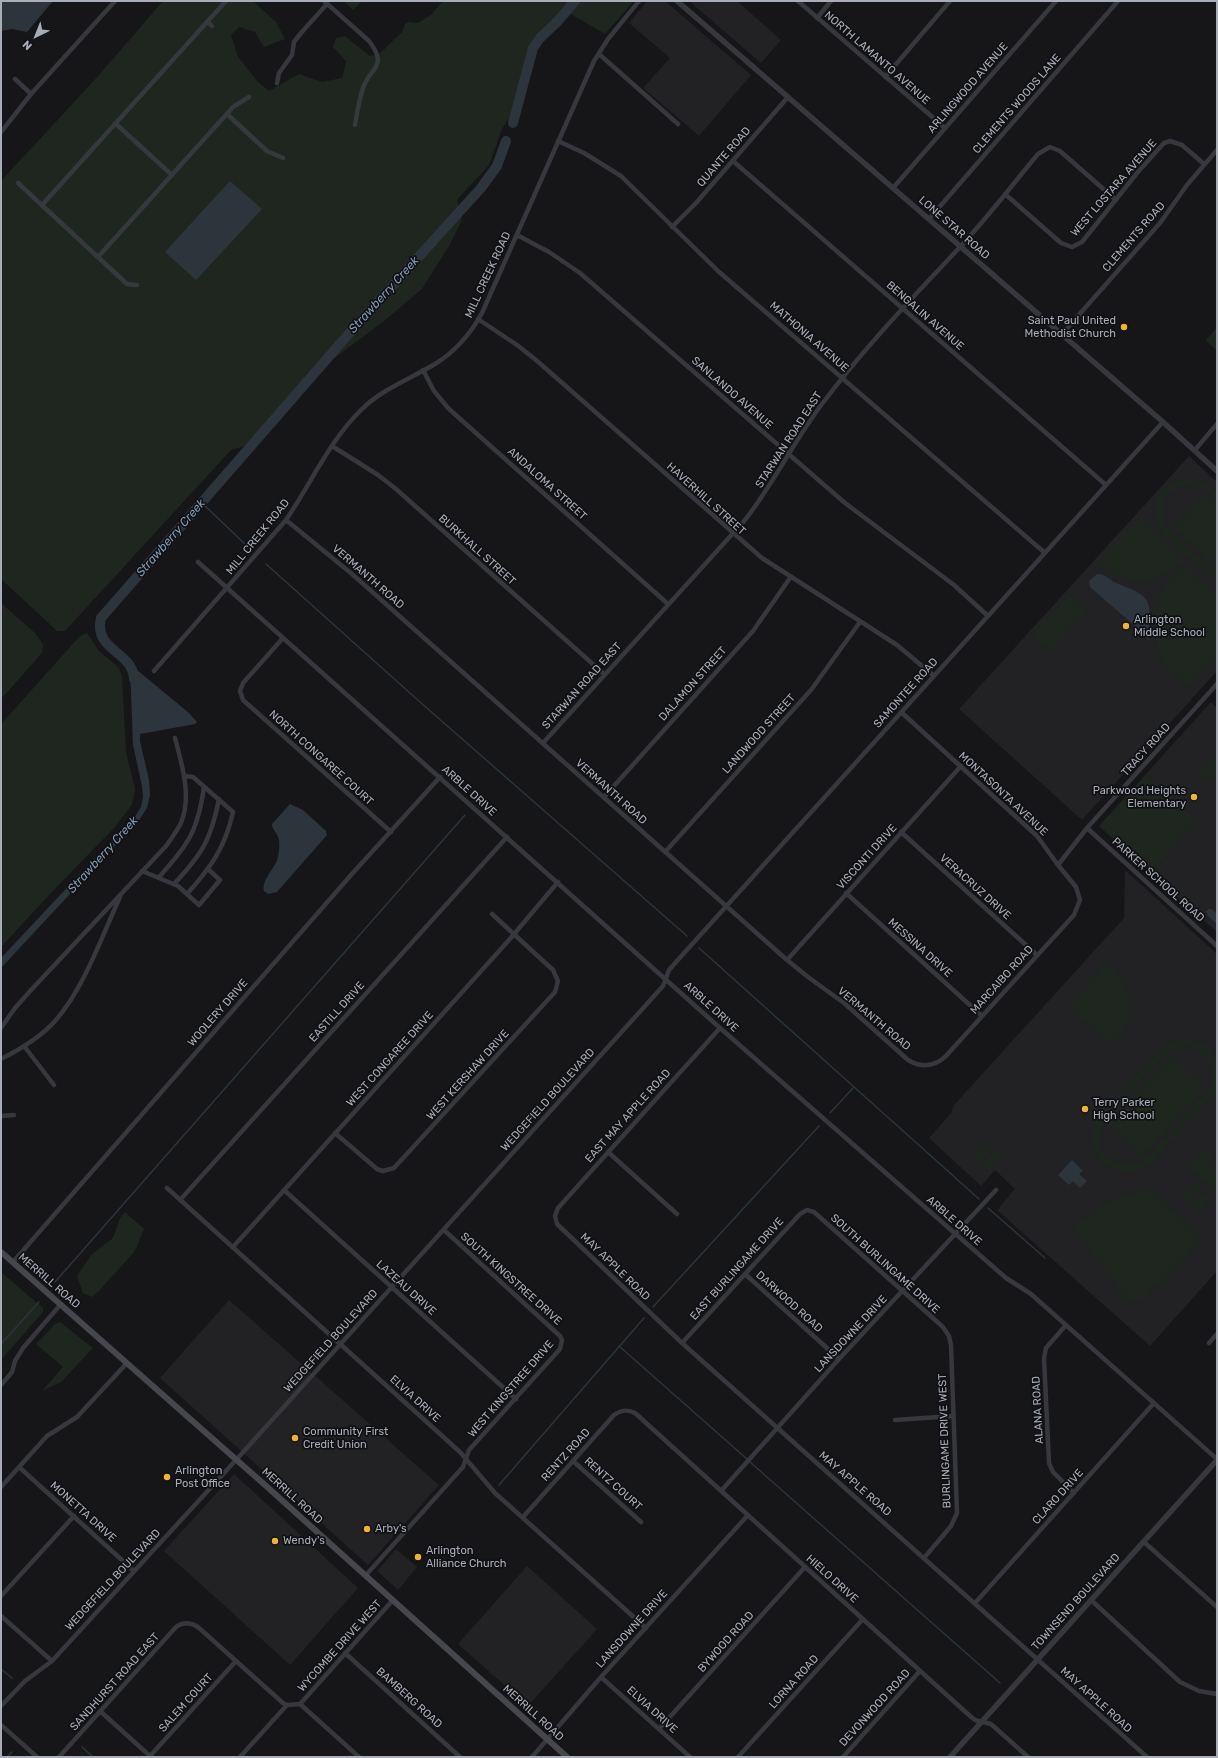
<!DOCTYPE html>
<style>
body{margin:0}
#map{position:relative;width:1218px;height:1758px;overflow:hidden;background:#161618;font-family:Rubik,sans-serif}
canvas{display:block}
.frame{position:absolute;inset:0;border:2px solid #a8adb8;pointer-events:none}
.north{position:absolute;left:16px;top:16px;width:40px;height:40px;-webkit-text-stroke:3px #111113;paint-order:stroke;rotate:223deg;font-size:11px;font-weight:700;line-height:16px;text-align:center;color:#a8adb8}
.north::after{content:'';display:block;margin:auto;width:14px;height:18px;background:#a8adb8;clip-path:polygon(50% 0,100% 100%,50% 72%,0 100%)}
</style>
<div id="map">
<canvas width="1218" height="1758"></canvas>
<div class="frame"></div>
<div class="north">N</div>
</div>
<script>
const ctx = document.querySelector('canvas').getContext('2d');
ctx.lineJoin = 'round';
function fill(path, color) { ctx.fillStyle = color; ctx.fill(path, 'evenodd'); }
function stroke(path, color, width, dash) { ctx.strokeStyle = color; ctx.lineWidth = width; ctx.lineCap = dash ? 'butt' : 'round'; ctx.setLineDash(dash || []); ctx.stroke(path); }
function drawText(font, color, halo, rows, align = 'center') {
  ctx.font = font + ' Rubik,sans-serif'; ctx.lineWidth = 3.5; ctx.setLineDash([]); ctx.textBaseline = 'middle'; ctx.strokeStyle = halo; ctx.fillStyle = color; for (const [text, x, y, turn = 0] of rows) {
    ctx.save(); ctx.translate(x, y); ctx.rotate((+turn || 0) * Math.PI / 180); ctx.textAlign = isNaN(turn) ? turn : align; if (halo) ctx.strokeText(text, 0, 0); ctx.fillText(text, 0, 0); ctx.restore();
  }
}
const built = new Path2D(`
 M647,1H665L751,75L699,136L643,88L670,58L629,23Z
 M689,1H737L781,40L761,63Z
 M1189,456L1217,482V671L1082,820L959,709Z
 M1211,702L1217,708V932L1151,873L1196,821L1146,774Z
 M1125,870L1217,954V1271L1150,1346L997,1210L1015,1189L995,1170L981,1186L929,1138L951,1113L954,1105L1124,918Z
 M229,1300L439,1485L368,1565L160,1378Z
 M234,1474L358,1588L290,1665L164,1551Z
 M396,1549L417,1567L398,1590L377,1571Z
 M527,1566L597,1629L528,1706L458,1644Z`);
const green = new Path2D(`
 M163,1H253L276,22L285,39L264,47L255,32L239,27L231,35L238,57L258,82L269,91L299,74L322,82L342,78L346,61L333,47L336,38L345,36L370,56L378,55L402,32L405,24L409,22L418,23L431,15L443,1H634L605,34L564,10L538,37L530,50L513,112L502,129L489,165L457,200L462,220L449,246L422,289L384,321L301,383L245,446L231,450L65,631H57L1,579V181L99,75Z
 M344,1H362L353,10Z
 M1217,327V351L1206,340Z
 M1187,479C1200,480 1208,485 1217,493V499C1210,493 1204,486 1194,485C1173,481 1156,503 1165,522C1171,537 1204,562 1217,573V582L1166,537C1145,514 1156,483 1187,479Z
 M1205,494L1217,505V567L1174,528Z
 M1142,520L1185,561C1152,583 1130,591 1098,562L1135,521Z
 M1185,565L1217,596V655L1189,686C1181,679 1171,672 1164,664C1159,658 1158,648 1157,641C1152,609 1158,585 1185,565Z
 M1069,595L1087,610L1050,652L1032,636Z
 M1,603L35,633L43,644L42,653L1,699Z
 M87,633L99,651L119,668L122,677L126,753L135,789L132,805L114,828L50,894L1,947V724L80,636Z
 M1213,758L1217,761V776L1208,785L1197,775Z
 M1146,774L1197,821L1151,873L1099,826Z
 M1107,963C1125,977 1138,1006 1125,1028C1122,1034 1115,1038 1110,1043L1071,1009V1003Z
 M1184,1039C1196,1039 1211,1045 1216,1057C1218,1064 1217,1084 1217,1092L1149,1165C1113,1189 1075,1147 1102,1113L1160,1050L1168,1043ZM1184,1046C1207,1047 1218,1070 1209,1090L1145,1159C1118,1177 1088,1149 1104,1121L1165,1055L1172,1050Z
 M1172,1055L1206,1086L1142,1156L1109,1125Z
 M987,1140L993,1147L979,1162L972,1155Z
 M996,1149L1003,1155L989,1171L982,1164Z
 M1205,1149L1214,1157L1208,1164L1217,1172V1191L1189,1167Z
 M1195,1183L1202,1189L1188,1204L1181,1198Z
 M1151,1190L1202,1239L1159,1285L1157,1283L1149,1291L1150,1293L1136,1302L1127,1300L1074,1229C1097,1204 1118,1195 1151,1190Z
 M1204,1191L1211,1197L1198,1213L1191,1206Z
 M125,1212L144,1229L135,1251L98,1292L92,1297L83,1293L77,1276L92,1254L113,1238L120,1218Z
 M1,1272L43,1308V1312L1,1360Z
 M60,1322L93,1348L61,1382L42,1391L63,1367L36,1344L55,1324Z`);
const water = new Path2D(`
 M1,1H53L27,32L12,29L1,31Z
 M230,181L262,209L196,280L165,252Z
 M1097,574C1104,573 1110,580 1116,583C1155,598 1150,600 1149,639H1147L1142,632L1090,587L1089,581Z
 M130,666L137,670L189,713L197,722L195,724L140,734V741L149,780L150,795L147,808L136,825L110,851L1,968V958L94,859L134,818L141,807L143,797L142,786L133,745Z
 M290,804L303,810L326,831L327,835L277,892L268,894L264,891C261,881 274,869 277,860C279,854 281,840 277,835C275,830 272,829 272,824Z
 M1209,909H1211L1217,914V924L1208,916L1206,911Z
 M1072,1160L1083,1171L1079,1174L1087,1181L1080,1188L1073,1181L1069,1185L1058,1175Z`);
const stream = new Path2D(`
 M202,503L248,547
 M266,564L420,702L687,936
 M699,948L979,1199
 M830,1113L854,1087
 M988,1208L1045,1258
 M55,1282L465,815
 M653,1307L819,1126
 M1,1344L39,1302
 M619,1346L747,1459
 M750,1462L1000,1683
 M499,1485L644,1318
 M1,1669L12,1678
 M82,1747L93,1757
 M7,1757L12,1752`);
const river = new Path2D(`
 M513,123L533,48L540,38L558,21L575,1
 M134,679C133,651 93,651 101,618L346,337L481,188L497,166L506,141`);
const minor = new Path2D(`
 M324,1L369,41C389,67 370,67 363,88C359,100 357,113 355,125
 M798,1L945,128
 M817,18L831,1
 M212,26L207,22L226,1
 M599,54L678,124
 M885,77L950,1
 M15,79L31,94
 M277,83L279,73L292,55L294,42L301,33L327,4
 M227,114L267,151L283,158
 M116,124L172,175
 M1,132L31,94L115,1
 M558,141L584,153L621,176L718,271L1045,553
 M733,161L1106,485
 M18,183L127,284L137,285
 M893,188L1056,1
 M1005,194L1061,243L1072,247L1082,242L1137,173L1164,143L1170,141L1182,145L1204,164
 M42,205L207,22
 M929,219L1118,1
 M672,227L696,203L788,97
 M517,235L549,252L580,273L845,503L954,585L988,616
 M98,257L233,107L249,97
 M478,319L517,345L536,360L762,558L897,645L934,676
 M1062,334L1160,223L1187,185L1217,150
 M423,370L434,391L449,409L668,604
 M332,446L378,475L396,489L604,674
 M1195,450L1217,424
 M286,520L352,574L787,960L808,977L844,1003L908,1060C921,1068 933,1067 945,1057L1074,915L1080,900L1076,887L1058,865L1037,836L901,712
 M198,562L720,1028L1006,1278L1031,1294L1217,1459
 M283,638L243,683L240,691L243,700L391,832
 M154,671L286,520C310,485 330,440 361,410C382,389 410,379 435,364C456,351 471,333 482,313L594,61L608,39L639,1
 M543,743L745,520C774,483 794,441 822,404C864,348 913,297 960,247C988,217 1012,185 1038,154L1050,147L1060,151L1116,200
 M184,776L193,777L233,812C225,848 211,867 187,894
 M604,797L753,631L790,578
 M1087,828L1217,946
 M901,832L1037,955
 M665,852L811,690L860,622
 M1058,865L1087,828L1217,684
 M142,871L178,886L199,905L220,880L208,869
 M159,877C188,845 198,831 204,787
 M174,884C202,854 211,840 219,799
 M846,893L982,1016
 M787,960L961,766
 M1,1028L15,1008L32,989L166,846C171,839 177,831 181,823C192,796 182,765 175,738
 M720,1028L558,1208L555,1216L557,1224L682,1343L1147,1757
 M24,1046L54,1085
 M1,1059C21,1049 41,1037 56,1020C84,988 102,936 120,897
 M1,1116L14,1115
 M335,1133L377,1169L383,1171L394,1168L555,992L558,981L553,970L492,914
 M608,1152L677,1214
 M167,1188L460,1452L495,1493L646,1628
 M284,1190L516,1399
 M180,1200L507,837
 M233,1247L509,940L558,882
 M13,1262L351,875L440,777
 M745,1274L839,1359
 M1066,1325L1046,1348L1044,1358L1049,1463L1053,1472L1074,1493
 M682,1343L800,1214L807,1210L814,1212L943,1327L949,1336L951,1345L957,1513L951,1526L924,1558
 M1209,1343L1217,1334
 M1,1385L12,1372L15,1361L23,1348L61,1304
 M895,1420L953,1416
 M573,1461L641,1522
 M19,1467L134,1571
 M1,1487L47,1436L77,1417L127,1363
 M721,1491L839,1359L996,1190
 M523,1517L614,1415C621,1410 627,1409 635,1413L970,1716L975,1720L991,1724L1028,1757
 M1144,1542L1217,1607
 M366,1575L463,1467L469,1450L560,1349L562,1340L560,1336L444,1230
 M1,1596L74,1516
 M1091,1600L1180,1682L1199,1691L1217,1694
 M975,1603L1154,1403
 M1,1616L52,1661
 M345,1653L460,1757
 M601,1677L690,1757
 M300,1704L393,1600
 M300,1704L359,1757
 M1,1706L25,1681L52,1661L236,1460L663,986L669,970L676,962L1163,422
 M100,1711L151,1757
 M1,1725L37,1757
 M659,1729L805,1567
 M150,1756L236,1661
 M59,1757L176,1627C183,1622 190,1622 198,1627L283,1703L287,1705L300,1704
 M240,1757L287,1705
 M532,1757L601,1677L748,1515
 M738,1757L863,1619
 M843,1757L920,1671`);
const tertiary = new Path2D(`
 M677,1L1163,422L1217,471
 M950,1757L1217,1460`);
const secondary = new Path2D(`
 M1,1252L265,1485L567,1757`);
const markers = [
 [1124,327,4,"#f2b134"],
 [1126,626,4,"#f2b134"],
 [1194,797,4,"#f2b134"],
 [1085,1109,4,"#f2b134"],
 [295,1438,4,"#f2b134"],
 [167,1477,4,"#f2b134"],
 [367,1529,4,"#f2b134"],
 [275,1541,4,"#f2b134"],
 [418,1557,4,"#f2b134"]
];
const streetNames = [
 ["NORTH LAMANTO AVENUE",877,58,41],
 ["ARLINGWOOD AVENUE",968,88,-49],
 ["CLEMENTS WOODS LANE",1017,104,-49],
 ["QUANTE ROAD",724,157,-49],
 ["WEST LOSTARA AVENUE",1114,188,-49],
 ["LONE STAR ROAD",954,228,41],
 ["CLEMENTS ROAD",1134,237,-49],
 ["MILL CREEK ROAD",488,275,-65],
 ["BENGALIN AVENUE",925,316,41],
 ["MATHONIA AVENUE",809,337,41],
 ["SANLANDO AVENUE",732,393,41],
 ["STARWAN ROAD EAST",789,440,-57],
 ["ANDALOMA STREET",547,484,42],
 ["HAVERHILL STREET",706,499,42],
 ["MILL CREEK ROAD",258,537,-51],
 ["BURKHALL STREET",477,550,42],
 ["VERMANTH ROAD",368,577,41],
 ["DALAMON STREET",693,684,-48],
 ["STARWAN ROAD EAST",582,686,-48],
 ["SAMONTEE ROAD",906,693,-48],
 ["LANDWOOD STREET",759,734,-48],
 ["TRACY ROAD",1146,750,-48],
 ["NORTH CONGAREE COURT",321,758,42],
 ["ARBLE DRIVE",469,791,42],
 ["VERMANTH ROAD",611,792,42],
 ["MONTASONTA AVENUE",1003,794,43],
 ["VISCONTI DRIVE",867,857,-48],
 ["PARKER SCHOOL ROAD",1158,880,42],
 ["VERACRUZ DRIVE",975,887,42],
 ["MESSINA DRIVE",920,948,42],
 ["MARCAIBO ROAD",1002,980,-48],
 ["ARBLE DRIVE",711,1007,42],
 ["EASTILL DRIVE",337,1012,-48],
 ["WOOLERY DRIVE",218,1013,-49],
 ["VERMANTH ROAD",874,1019,40],
 ["WEST CONGAREE DRIVE",390,1059,-48],
 ["WEST KERSHAW DRIVE",468,1075,-48],
 ["WEDGEFIELD BOULEVARD",548,1100,-48],
 ["EAST MAY APPLE ROAD",628,1116,-48],
 ["ARBLE DRIVE",954,1221,41],
 ["SOUTH BURLINGAME DRIVE",885,1264,42],
 ["MAY APPLE ROAD",615,1267,44],
 ["EAST BURLINGAME DRIVE",737,1269,-48],
 ["SOUTH KINGSTREE DRIVE",511,1279,42],
 ["MERRILL ROAD",49,1281,41],
 ["LAZEAU DRIVE",406,1288,42],
 ["DARWOOD ROAD",789,1302,42],
 ["LANSDOWNE DRIVE",851,1334,-47],
 ["WEDGEFIELD BOULEVARD",331,1341,-48],
 ["WEST KINGSTREE DRIVE",511,1389,-49],
 ["ELVIA DRIVE",415,1399,42],
 ["ALANA ROAD",1038,1410,-93],
 ["BURLINGAME DRIVE WEST",945,1441,-92],
 ["RENTZ ROAD",566,1455,-48],
 ["RENTZ COURT",613,1484,42],
 ["MAY APPLE ROAD",855,1484,41],
 ["MERRILL ROAD",292,1496,42],
 ["CLARO DRIVE",1058,1497,-48],
 ["MONETTA DRIVE",83,1512,42],
 ["HIELO DRIVE",832,1579,42],
 ["WEDGEFIELD BOULEVARD",113,1580,-47],
 ["TOWNSEND BOULEVARD",1076,1602,-48],
 ["LANSDOWNE DRIVE",632,1629,-48],
 ["BYWOOD ROAD",726,1642,-48],
 ["WYCOMBE DRIVE WEST",340,1646,-48],
 ["SANDHURST ROAD EAST",115,1682,-48],
 ["LORNA ROAD",794,1682,-48],
 ["BAMBERG ROAD",409,1698,42],
 ["MAY APPLE ROAD",1096,1700,42],
 ["SALEM COURT",186,1703,-48],
 ["DEVONWOOD ROAD",875,1708,-48],
 ["ELVIA DRIVE",652,1710,42],
 ["MERRILL ROAD",533,1713,42]
];
const poiNames = [
 ["Saint Paul United",1116,321,"right"],
 ["Methodist Church",1116,334,"right"],
 ["Arlington",1134,620],
 ["Middle School",1134,633],
 ["Parkwood Heights",1186,791,"right"],
 ["Elementary",1186,804,"right"],
 ["Terry Parker",1093,1103],
 ["High School",1093,1116],
 ["Community First",303,1432],
 ["Credit Union",303,1445],
 ["Arlington",175,1471],
 ["Post Office",175,1484],
 ["Arby's",375,1529],
 ["Wendy's",283,1541],
 ["Arlington",426,1551],
 ["Alliance Church",426,1564]
];
const waterNames = [
 ["Strawberry Creek",384,295,-48],
 ["Strawberry Creek",171,538,-49],
 ["Strawberry Creek",103,855,-48]
];
fill(built, '#222225');
fill(green, '#1e261f');
fill(water, '#2c353c');
stroke(stream, '#2c353c', 1.5);
stroke(river, '#2c353c', 10);
stroke(minor, '#37383d', 4.5);
stroke(tertiary, '#37383d', 5.5);
stroke(secondary, '#45474d', 6);
for (const [x, y, r, color] of markers) { const dot = new Path2D(); dot.arc(x, y, r, 0, 2 * Math.PI); ctx.fillStyle = color; ctx.fill(dot); stroke(dot, '#111113', 1.5); }
drawText('11px', '#a8adb8', '#111113', streetNames);
drawText('11px', '#a8adb8', '#111113', poiNames, 'left');
drawText('italic 12px', '#7f9bb3', '#111113', waterNames);
</script>
